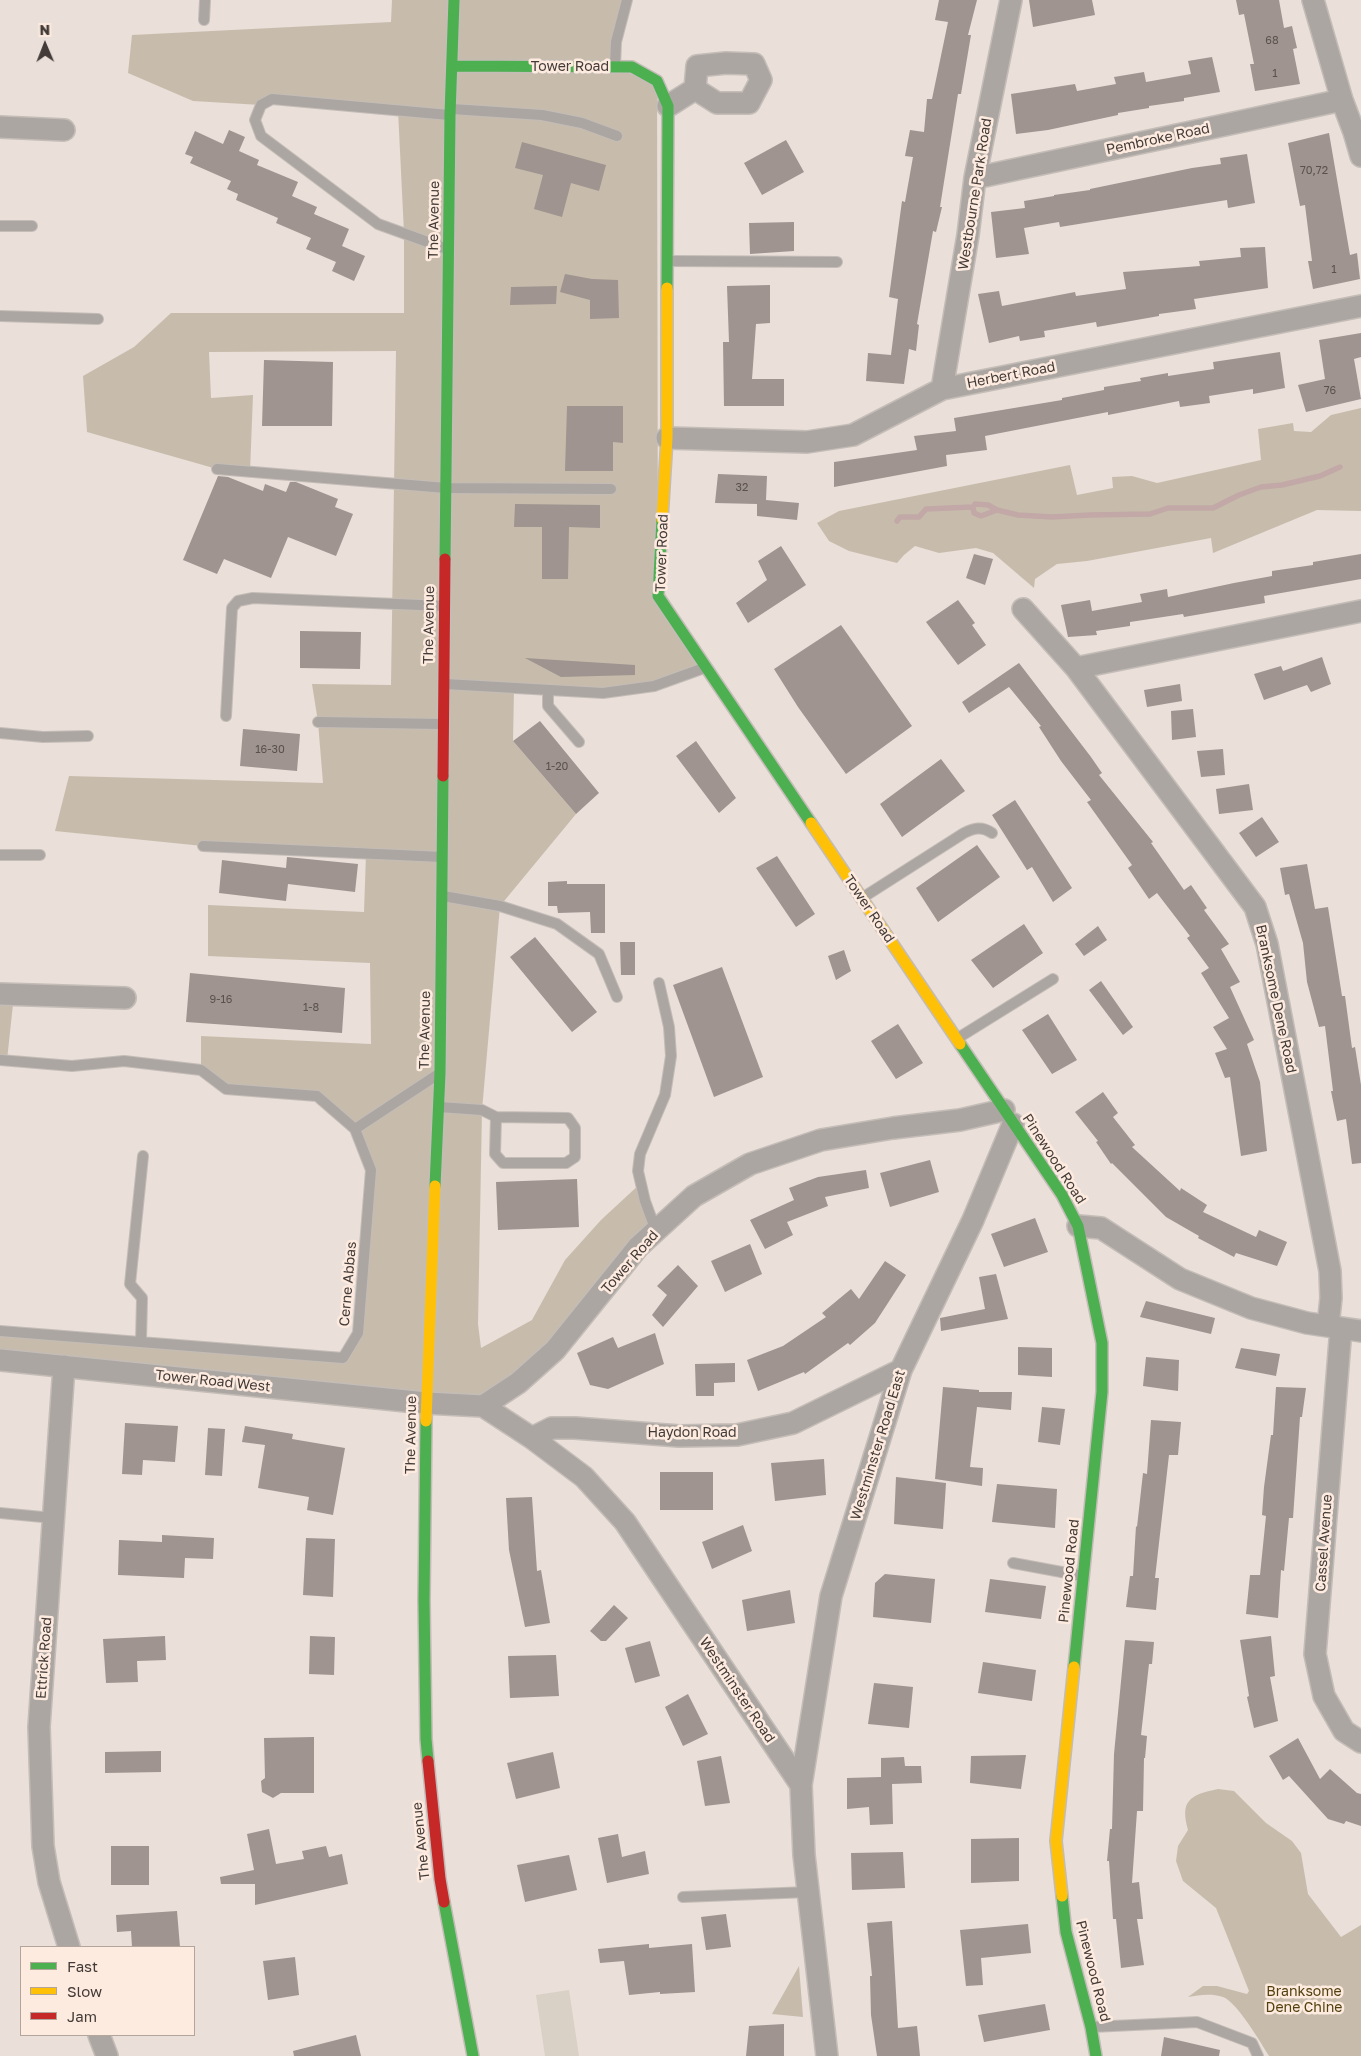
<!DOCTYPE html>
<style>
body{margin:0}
#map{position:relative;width:1361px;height:2056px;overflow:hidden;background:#eadfd9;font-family:"Golos Text",sans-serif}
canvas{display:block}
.legend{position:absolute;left:20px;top:1946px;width:175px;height:90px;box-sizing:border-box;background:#feebe0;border:1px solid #b3a59c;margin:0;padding:6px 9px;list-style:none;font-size:15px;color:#433b37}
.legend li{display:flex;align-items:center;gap:10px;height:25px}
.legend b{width:25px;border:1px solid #b3a59c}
.north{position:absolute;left:20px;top:20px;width:50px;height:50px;-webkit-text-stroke:4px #feebe0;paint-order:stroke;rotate:359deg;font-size:14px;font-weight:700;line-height:20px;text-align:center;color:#433b37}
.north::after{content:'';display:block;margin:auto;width:18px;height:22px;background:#433b37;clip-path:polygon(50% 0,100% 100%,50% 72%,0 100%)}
</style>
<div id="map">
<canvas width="1361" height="2056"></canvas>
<ul class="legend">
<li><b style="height:6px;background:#4caf50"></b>Fast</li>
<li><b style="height:6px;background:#ffc107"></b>Slow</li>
<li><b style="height:6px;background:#c62828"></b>Jam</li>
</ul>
<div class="north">N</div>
</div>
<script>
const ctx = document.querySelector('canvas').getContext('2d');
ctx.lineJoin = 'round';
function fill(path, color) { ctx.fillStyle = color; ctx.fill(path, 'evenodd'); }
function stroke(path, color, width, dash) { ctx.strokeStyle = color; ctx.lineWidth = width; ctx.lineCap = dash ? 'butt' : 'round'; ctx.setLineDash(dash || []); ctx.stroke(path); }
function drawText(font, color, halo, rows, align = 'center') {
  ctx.font = font + ' "Golos Text",sans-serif'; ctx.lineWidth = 5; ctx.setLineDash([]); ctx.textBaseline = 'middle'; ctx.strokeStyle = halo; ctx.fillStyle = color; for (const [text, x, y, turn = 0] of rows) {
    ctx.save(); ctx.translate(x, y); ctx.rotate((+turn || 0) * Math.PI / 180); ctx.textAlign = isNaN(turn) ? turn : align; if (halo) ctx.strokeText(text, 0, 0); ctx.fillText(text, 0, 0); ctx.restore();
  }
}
const green = new Path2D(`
 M569,1990L579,2056H545L536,1995Z`);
const forest = new Path2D(`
 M392,0H627L615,66L657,81L658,596L706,667L654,686L603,693L514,689L513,741L576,814L500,906L482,1110L478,1324L481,1348L532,1320L565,1260L601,1220L641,1183L656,1231L590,1307L483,1406L0,1360V1331L342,1358L358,1333L371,1170L355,1129L317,1096L226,1089L201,1070V1036L371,1044L370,963L208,956V905L364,912L366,854L203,846L55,831L69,776L323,783L318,722L312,684L391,685L396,351L209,352L211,398L253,395L250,472L217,469L87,432L83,376L134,347L171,313H404V233L398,110L289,99L261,105L193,101L128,73L132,35L391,22Z
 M1361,408V511L1317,510L1213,553L1211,538L1087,561L1057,564L1035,579L1034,588L993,553L976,548L939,553L915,546L904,555L897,563L849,551L829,541L817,523L839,511L1070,465L1077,495L1113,488L1112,477L1132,476L1157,483L1261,460L1258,429L1293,423L1294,431L1311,432L1331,415Z
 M0,994L14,995L7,1060H0Z
 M1218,1789L1234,1791L1266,1823L1292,1841L1301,1853L1308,1894L1341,1937L1361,1925V2056H1269C1261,2043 1237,2002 1223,1997C1211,1993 1199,1995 1188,1997L1203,1986H1217L1247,1994L1249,1991L1216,1908L1183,1881L1176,1861L1178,1846L1188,1830C1180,1801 1189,1795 1218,1789Z
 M799,1966L803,2017L772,2014Z`);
const stream = new Path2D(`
 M973,507L974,513L981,516L997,510
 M897,521L900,517H919L926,509L973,507L975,504L988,505L997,510L1018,515L1052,517L1090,515L1150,514L1168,508H1213L1239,495L1261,487L1282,485L1320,476L1340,467`);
const building = new Path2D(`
 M939,0H977L968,35H971L961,94H958L940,207H942L936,232L933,231L917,324L919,325L916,351L909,349L904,384L866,381L868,353L891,355L898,299L889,297L902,201L905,202L913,157L905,156L910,130L924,132L927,99H932L948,22L935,20Z
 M1029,0H1092L1095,15L1033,27Z
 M1236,0H1279L1284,28L1292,26L1297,48L1293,49L1300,84L1255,91L1250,64H1254L1244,14L1239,15Z
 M1212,57L1220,92L1184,98V101L1149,106V108L1118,113V115L1048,130L1016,134L1011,94L1075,84L1077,91L1116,84L1114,77L1144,72L1146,82L1191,74L1188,61Z
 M229,130L245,137L239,151L259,160L257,165L298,182L292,196L317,207L314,214L349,229L342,246L365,256L354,281L332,271L336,262L306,249L311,238L276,223L278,218L236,200L238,194L227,189L231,181L190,163L193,157L185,154L195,131L223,144Z
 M1329,133L1350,255L1357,253L1360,279L1313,289L1308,261H1312L1305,205L1300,206L1288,143Z
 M786,140L804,172L762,195L744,163Z
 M522,142L606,165L599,191L571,183L562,217L534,209L543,175L515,168Z
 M1247,154L1255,203L1228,208L1227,200L1060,227L1059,222L1024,228L1029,254L996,258L991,212L1025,208L1024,201L1054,196V195L1090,190V189L1192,168L1221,164L1220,158Z
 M794,222V251L750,254L749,223Z
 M1265,247L1268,288L1194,299L1196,309L1159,314V316L1097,327L1096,322L1044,331L1045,337L1020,341L1019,336L989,343L978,294L999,291L1002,306L1075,292L1076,296L1126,289L1123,272L1200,266L1199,261L1241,257L1240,248Z
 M565,274L592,279L618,280L619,318L590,319V300L560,292Z
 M770,285V323L756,324L752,379H784V406H724L723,342H729L727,286Z
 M557,286L556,304L510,305L511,287Z
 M1361,333V357L1354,359L1361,399L1306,412L1298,385L1325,379L1319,340Z
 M1280,352L1285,388L1253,394V389L1209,396L1210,403L1180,407L1179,401L1108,415V412L985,436L987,450L946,455L947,466L834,487V462L917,450L914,436L956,431L954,418L1062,400V398L1104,390V387L1141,381L1140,378L1168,373V376L1214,369L1213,362Z
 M264,360L333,362L332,426H262Z
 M567,406H623V443L613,442V471H565Z
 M718,474L767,476L766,500L799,503L797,520L757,516V504L715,503Z
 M218,476L228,477L263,491L265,484L286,492L290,482H296L338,499L335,507L353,514L336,556L288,537L271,578L224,559L217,574L183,560Z
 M515,504L600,505V528L569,527L568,579H542V527H514Z
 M781,546L806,585L748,623L736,603L767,580L758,561Z
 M974,554L993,559L985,585L966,578Z
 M1361,554V579L1264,596L1265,603L1184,617L1183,614L1130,622V626L1096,631L1097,635L1068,637L1061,605L1090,600L1092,611L1142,602L1140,594L1167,589L1168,597L1234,583L1272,576V571L1313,565V562Z
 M958,600L975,623L972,625L986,645L958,665L926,622Z
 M841,625L912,726L846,774L798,707L774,669Z
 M300,631L361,632L360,669L300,668Z
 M1322,657L1331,684L1311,692L1307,685L1264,700L1254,674L1281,666L1283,671Z
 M525,658L635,665V675L561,677Z
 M1019,663L1091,757L1102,773L1099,775L1153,842L1151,843L1184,890L1191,885L1207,908L1204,910L1229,944L1221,949L1240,982L1230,987L1254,1040L1247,1044L1260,1082L1267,1151L1241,1156L1230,1077L1225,1078L1215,1053L1227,1049L1213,1027L1229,1018L1201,973L1209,968L1187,938L1190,936L1157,893L1149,899L1128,868L1132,865L1087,802L1091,800L1061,761L1039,727L1041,726L1009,687L969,713L962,702Z
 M1180,684L1182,701L1147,707L1144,690Z
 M1193,709L1196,737L1172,740L1171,711Z
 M540,721L599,793L576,814L513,741Z
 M243,729L300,734L297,771L240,766Z
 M696,741L736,798L719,813L676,756Z
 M1223,749L1225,775L1201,777L1197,751Z
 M941,759L965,791L902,837L880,804Z
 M1249,784L1253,810L1219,814L1216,789Z
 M1015,800L1072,888L1053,902L1032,867L1027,870L992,815Z
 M1262,817L1279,842L1256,857L1239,833Z
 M977,845L1000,877L938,922L916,888Z
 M777,856L815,914L796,927L756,868Z
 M287,857L358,864L355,892L288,884L286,901L219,893L222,860L286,868Z
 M1307,864L1315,909L1328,907L1342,996H1345L1352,1048L1355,1047L1361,1085V1163L1352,1164L1346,1119L1337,1121L1331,1091H1333L1325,1026L1319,1027L1307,982L1303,943L1289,894L1285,895L1280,868Z
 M567,881V884H605V933H591L590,912L558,913L557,906H548V882Z
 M1024,924L1043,953L993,988L971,960Z
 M1098,926L1107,940L1084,956L1075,944Z
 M535,937L597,1012L572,1032L510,957Z
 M620,942H635V975H621Z
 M844,950L851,971L836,980L828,956Z
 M722,967L763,1077L714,1097L673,985Z
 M190,973L345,988L342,1033L186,1022Z
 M1101,981L1133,1027L1123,1035L1089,990Z
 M1048,1014L1077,1060L1052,1074L1022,1030Z
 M898,1024L923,1063L896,1079L871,1041Z
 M1103,1092L1118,1113L1113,1117L1135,1145L1132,1147L1180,1191L1181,1188L1207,1205L1203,1212L1256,1237L1259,1230L1287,1242L1277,1266L1236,1253L1234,1257L1198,1238L1199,1236L1166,1217L1112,1163L1111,1164L1096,1142L1098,1141L1075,1112Z
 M930,1160L939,1192L890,1207L880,1173Z
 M866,1170L869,1188L825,1197L828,1206L787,1222L793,1235L765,1249L750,1220L794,1200L789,1188L818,1177Z
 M577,1179L579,1227L498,1230L496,1182Z
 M1035,1218L1048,1252L1004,1267L991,1234Z
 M750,1244L762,1274L725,1292L711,1261Z
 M885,1261L906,1275L875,1323L850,1345L848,1343L805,1374L804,1372L758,1391L747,1360L783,1346L826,1317L822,1313L851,1289L859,1299Z
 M678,1265L698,1286L663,1327L652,1315L667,1295L657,1286Z
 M996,1274L1008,1319L941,1331L940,1318L985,1309L979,1277Z
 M1146,1301L1215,1318L1211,1334L1140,1317Z
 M655,1333L664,1364L608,1389L590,1385L577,1353L613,1337L618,1348Z
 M1018,1347L1052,1348V1377L1018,1375Z
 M1241,1348L1280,1354L1276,1376L1235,1368Z
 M1146,1357L1179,1360L1178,1391L1143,1386Z
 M735,1363V1382L714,1383V1396H696L695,1364Z
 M943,1387L979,1390V1392H1012L1011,1410L977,1407L970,1467L983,1468L982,1486L935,1479Z
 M1276,1387L1306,1388L1302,1417H1300L1293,1518H1289L1284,1571L1281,1570L1278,1618L1246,1614L1250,1575H1260L1266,1516L1262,1515L1264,1487L1271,1435H1273Z
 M1042,1407L1065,1409L1060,1445L1038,1442Z
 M1151,1420L1181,1422L1178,1455H1169L1155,1578H1159L1156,1610L1126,1607L1130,1576H1133L1136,1526L1137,1527L1143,1473L1147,1474Z
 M125,1423L178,1426L175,1462L143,1460L142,1475L122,1474Z
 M245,1426L293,1434L292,1439L345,1448L333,1515L307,1510L309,1497L258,1488L265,1445L242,1442Z
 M208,1428L225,1429L222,1476L205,1475Z
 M824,1459L826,1495L775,1501L771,1463Z
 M660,1472H713V1510H660Z
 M896,1477L946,1483L943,1529L894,1524Z
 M997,1484L1057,1489L1055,1528L992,1522Z
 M532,1497L537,1571L541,1570L550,1623L525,1627L509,1550L506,1498Z
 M743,1525L752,1551L712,1569L702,1542Z
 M162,1535L214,1538L213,1559L185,1558L184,1578L118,1575L119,1540L162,1542Z
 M306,1538L335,1539L333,1597L303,1595Z
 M885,1574L935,1579L931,1623L873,1617L875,1583Z
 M990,1579L1046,1586L1041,1619L985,1612Z
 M790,1590L795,1623L747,1631L742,1600Z
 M614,1605L628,1618L606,1641H601L590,1631Z
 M165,1636L166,1660L137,1661L138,1682L106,1683L103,1639Z
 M310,1636L335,1637L334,1675L309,1674Z
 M1271,1636L1275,1676L1270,1677L1278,1721L1254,1728L1247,1697L1249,1696L1240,1640Z
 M1125,1640L1154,1642L1152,1664H1149L1141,1735L1147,1736L1145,1758H1144L1143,1811H1137L1132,1883L1139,1882L1143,1919H1137L1144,1965L1121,1968L1116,1919H1113L1109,1861H1107L1110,1829H1112L1114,1754Z
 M650,1641L660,1676L635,1683L625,1648Z
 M556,1655L559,1696L510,1698L508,1656Z
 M983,1662L1036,1670L1032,1701L978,1693Z
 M874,1683L913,1687L909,1728L868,1724Z
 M688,1694L708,1734L683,1746L665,1707Z
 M314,1737V1793H281L273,1798L262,1792L261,1781L265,1778L264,1738Z
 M1298,1738L1320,1779L1330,1769L1357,1793L1361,1794V1826L1346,1821L1344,1824L1328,1819L1289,1776L1283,1780L1269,1756Z
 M161,1751V1772L105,1773V1752Z
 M553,1752L560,1788L516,1799L507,1763Z
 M1026,1755L1021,1789L970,1783L971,1756Z
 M721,1756L730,1803L705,1806L697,1761Z
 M904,1757L905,1766H921L922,1783L892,1784L893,1824L870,1825L869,1807L847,1809V1778L881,1777V1758Z
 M269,1829L276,1864L304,1859L302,1851L326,1846L329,1857L342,1854L348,1884L255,1905V1884H221L220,1877L254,1870L247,1834Z
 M618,1834L622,1857L645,1851L649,1874L607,1883L598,1838Z
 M1019,1838V1881L971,1883V1839Z
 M111,1846H149V1885H111Z
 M903,1852L905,1888L852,1890L851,1853Z
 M569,1855L577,1890L525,1902L517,1865Z
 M177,1911L180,1947H132L131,1931L117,1932L116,1915Z
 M726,1914L731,1947L706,1950L701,1917Z
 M892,1921L898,2028L917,2026L920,2056H877L871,2015L870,1976H872L867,1923Z
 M1028,1924L1031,1953L981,1958L983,1985L966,1986L960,1930Z
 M649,1944V1948L692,1944L695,1992L660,1994V1992L629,1995L624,1961L600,1963L598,1949Z
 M295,1957L299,1995L268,2000L263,1961Z
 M1045,2004L1050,2030L984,2042L978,2015Z
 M784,2024V2056H746L749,2026Z
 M356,2035L361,2056H294L293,2051Z
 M1164,2037L1220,2050L1219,2056H1161Z`);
const lane = new Path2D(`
 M204,20L205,0
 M615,66L616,42L627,0
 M452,109L542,115L582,123L617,136
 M0,226H32
 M447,249L378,224L261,136L255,120L261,105L272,99L449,115
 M669,261L837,262
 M0,316L98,319
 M217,469L446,488L611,489
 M445,684L603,693L654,686L704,668
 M548,690V706L579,742
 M226,716L232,608L238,601L253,598L444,606
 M318,722L442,724
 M0,733L43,737L88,736
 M203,846L442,857
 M0,855H40
 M443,896L500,906L557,924L599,954L617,997
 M862,898L964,833C974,828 982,826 992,833
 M958,1038L1053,979
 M0,1060L72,1066L124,1061L201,1070L226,1089L317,1096L355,1129L371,1170L358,1333L343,1358L0,1331
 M439,1107L482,1110L496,1117L568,1118L575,1128V1157L566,1163H503L495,1154L496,1117
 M355,1129L437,1075
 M656,1231L645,1201L638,1171L640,1154L665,1095L671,1056L669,1027L659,983
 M141,1342L142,1298L130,1284L143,1156
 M0,1513L53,1518
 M1013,1563L1083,1576
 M683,1897L808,1892
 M1092,2027L1197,2022L1252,2043L1258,2056`);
const street = new Path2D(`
 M1313,0L1342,100L1354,132L1361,156
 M668,106L695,89L697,66L726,63L754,64L761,80L749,103H717L695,89
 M0,127L64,130
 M975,178L1342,100
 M942,389L968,235L975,178L1011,0
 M667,438L807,442L853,435L942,389L1361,306
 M1023,609L1076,668L1255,907L1267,944L1330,1271L1331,1298L1328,1326
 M1076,668L1361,611
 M0,994L125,998
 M1078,1226L1101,1228L1180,1279L1251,1308L1307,1323L1361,1331
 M1341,1328L1315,1654L1324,1696L1344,1731L1361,1742
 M0,1360L426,1403L483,1406L532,1438L584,1477L625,1522L801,1785L804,1855L827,2056
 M64,1366L39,1727L43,1846L49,1882L69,1947
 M483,1406L518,1383L555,1350L638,1247L694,1196L750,1164L821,1140L893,1128L960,1120L1004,1110
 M532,1438L552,1428H575L679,1436L737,1435L793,1423L901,1370
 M801,1785L831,1596L901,1370L973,1220L1013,1124
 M99,2035L107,2056`);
const fast = new Path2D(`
 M452,66L632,67L657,81L668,106L667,288
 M662,519L658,596L811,823
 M445,559L450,115L454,0
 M960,1044L1062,1195L1078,1226L1102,1343V1392L1074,1667
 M435,1186L440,1073L443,776
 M426,1421L424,1600L426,1739L428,1761
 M1062,1896L1066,1932L1091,2027L1096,2056
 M444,1902L473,2056`);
const slow = new Path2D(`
 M662,519L667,438V288
 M811,823L960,1044
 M426,1421L435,1186
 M1062,1896L1056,1841L1074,1667`);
const jam = new Path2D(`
 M443,776L445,559
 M428,1761L440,1879L444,1902`);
const numberNames = [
 ["68",1272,41],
 ["1",1275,74],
 ["70,72",1314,171],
 ["1",1334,270],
 ["76",1330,391],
 ["32",742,488],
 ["16-30",270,750],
 ["1-20",557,767],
 ["9-16",221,1000],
 ["1-8",311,1008]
];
const streetNames = [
 ["Tower Road",570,67],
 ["Pembroke Road",1158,139,-12],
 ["Westbourne Park Road",975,194,-81],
 ["The Avenue",434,220,-89],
 ["Herbert Road",1011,375,-11],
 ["Tower Road",662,553,-88],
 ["The Avenue",429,625,-89],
 ["Tower Road",869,909,56],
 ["Branksome Dene Road",1276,999,78],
 ["The Avenue",425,1030,-89],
 ["Pinewood Road",1054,1159,57],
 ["Tower Road",630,1262,-49],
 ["Cerne Abbas",348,1284,-85],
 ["Tower Road West",213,1381,6],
 ["Haydon Road",692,1433],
 ["The Avenue",411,1435,-89],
 ["Westminster Road East",878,1445,-73],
 ["Cassel Avenue",1324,1543,-86],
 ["Pinewood Road",1069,1571,-84],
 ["Ettrick Road",44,1658,-86],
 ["Westminster Road",737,1690,56],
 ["The Avenue",421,1841,-96],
 ["Pinewood Road",1093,1971,76]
];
const parkNames = [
 ["Branksome",1304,1992],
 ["Dene Chine",1304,2008]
];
fill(green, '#d9d1c5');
fill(forest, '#c7bcab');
stroke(stream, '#c2a8a7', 5.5);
fill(building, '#9f9490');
stroke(lane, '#c4bcb7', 12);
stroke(street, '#c4bcb7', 24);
stroke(fast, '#c4bcb7', 14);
stroke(slow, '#c4bcb7', 14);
stroke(jam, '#c4bcb7', 14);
stroke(lane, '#aba6a2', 10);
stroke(street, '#aba6a2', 21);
stroke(fast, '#4caf50', 11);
stroke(slow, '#ffc107', 11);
stroke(jam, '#c62828', 11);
drawText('11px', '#5a514d', null, numberNames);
drawText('14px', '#433b37', '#feebe0', streetNames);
drawText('14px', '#52410e', '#feebe0', parkNames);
</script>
